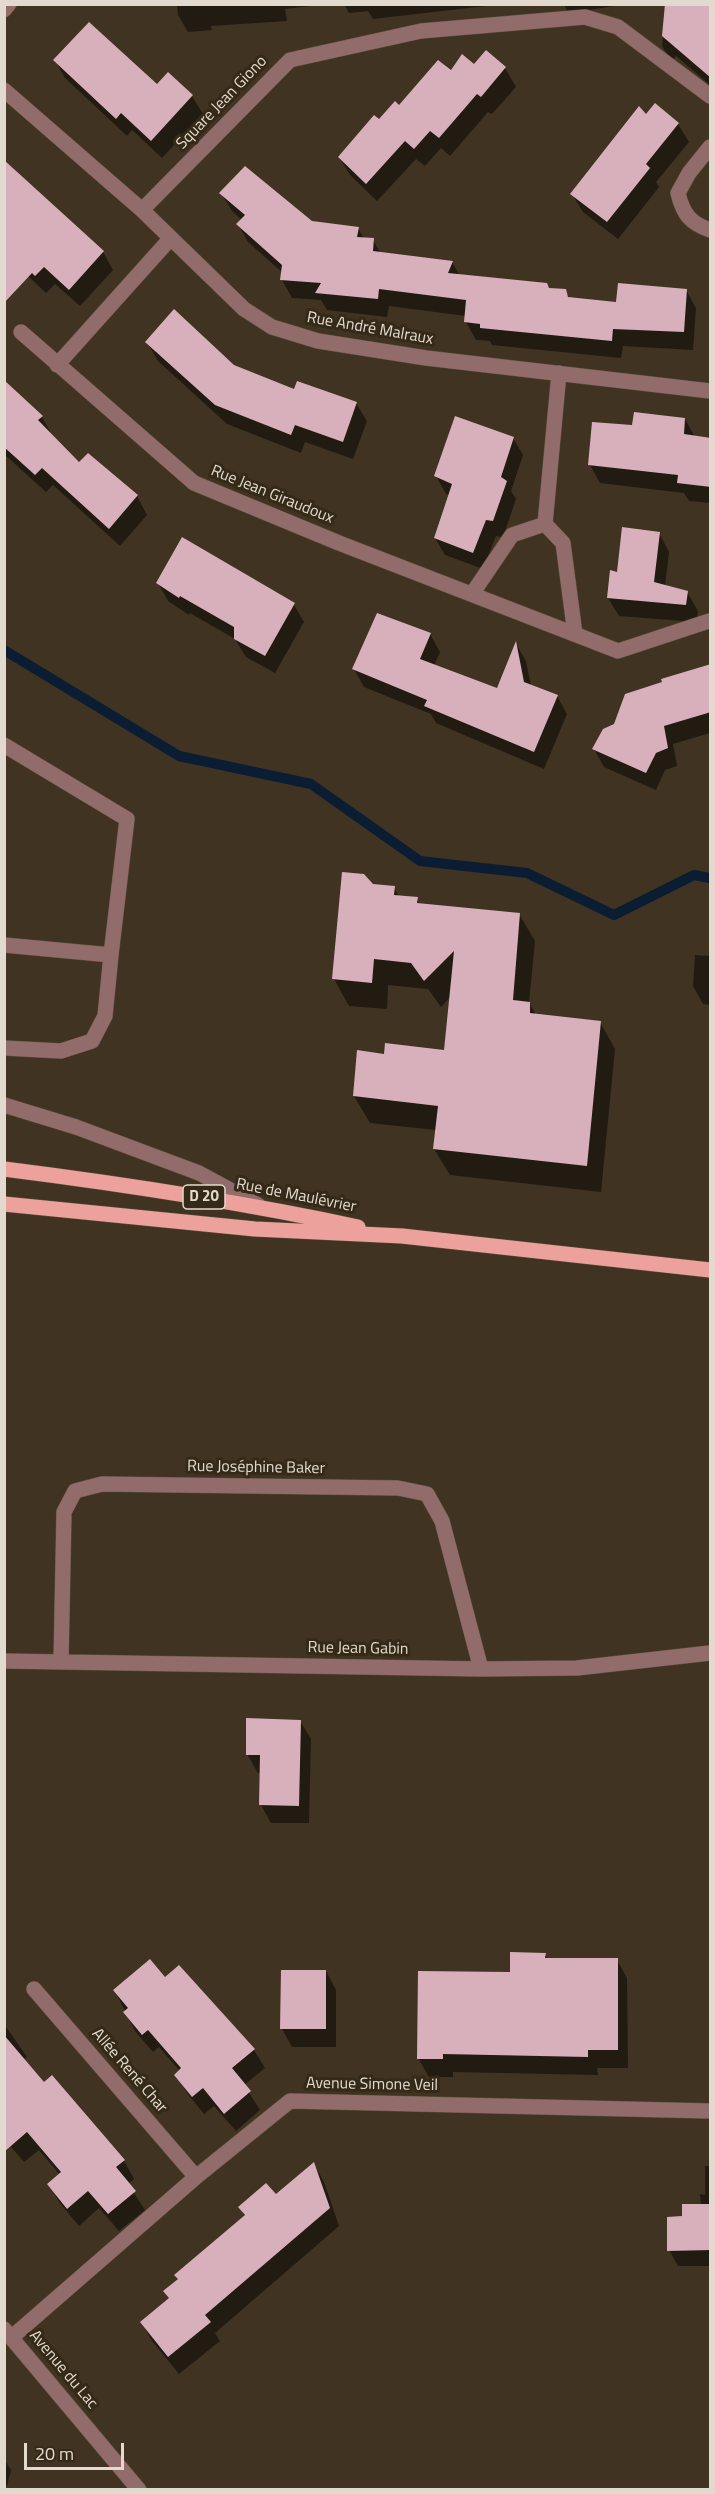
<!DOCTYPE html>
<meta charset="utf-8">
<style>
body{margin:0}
#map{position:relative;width:715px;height:2494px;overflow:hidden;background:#403321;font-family:"Titillium Web",sans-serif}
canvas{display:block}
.frame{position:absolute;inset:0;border:6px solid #e2dacf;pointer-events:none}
.scale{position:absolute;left:24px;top:2443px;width:100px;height:27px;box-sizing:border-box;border:3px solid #e2dacf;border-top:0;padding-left:8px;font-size:18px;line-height:21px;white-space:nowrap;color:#e2dacf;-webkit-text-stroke:4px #352917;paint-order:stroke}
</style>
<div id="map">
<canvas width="715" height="2494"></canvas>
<div class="frame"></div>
<div class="scale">20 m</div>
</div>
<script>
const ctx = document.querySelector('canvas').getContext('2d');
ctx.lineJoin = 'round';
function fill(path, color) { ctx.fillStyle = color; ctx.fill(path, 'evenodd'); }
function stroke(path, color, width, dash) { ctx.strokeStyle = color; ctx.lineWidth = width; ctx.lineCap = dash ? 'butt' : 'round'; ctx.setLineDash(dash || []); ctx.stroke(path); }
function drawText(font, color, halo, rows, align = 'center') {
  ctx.font = font + ' "Titillium Web",sans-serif'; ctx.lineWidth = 6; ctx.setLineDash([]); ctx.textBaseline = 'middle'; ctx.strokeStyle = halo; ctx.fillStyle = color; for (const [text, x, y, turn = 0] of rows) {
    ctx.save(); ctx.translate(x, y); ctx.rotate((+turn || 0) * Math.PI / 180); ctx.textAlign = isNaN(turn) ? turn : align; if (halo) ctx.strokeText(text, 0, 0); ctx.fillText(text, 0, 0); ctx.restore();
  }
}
const shadow = new Path2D(`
 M177,4H328L285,9L287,21L211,26L212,30L188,32L178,15Z
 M344,4H503L373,19L368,11L349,13Z
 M564,4H628L568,13Z
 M667,4L710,34V85L676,56L671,61L662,46Z
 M486,52L505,68L516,87L492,114L488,112L450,156L441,148L425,166L416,159L377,201L350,175L339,157L379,121L451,72L474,66Z
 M55,60L192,96L203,114L162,158L132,130L127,136L65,78Z
 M655,105L678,124L689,142L656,182L659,187L618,239L583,212L572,194Z
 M221,193L311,223L358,228L364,239L373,240L381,254L452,262L460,276L565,291L570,299L617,304L686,290L696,308L693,350L623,346L621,358L492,345L490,341L476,340L466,322V316L389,306L387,317L327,310L321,300L292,298L282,280L283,273L248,242L238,224L242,220L232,211Z
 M103,252L113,270L80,306L55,284L46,293L27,275L20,264Z
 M147,342L234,367L295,391L356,403L367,421L353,459L305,442L301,453L227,424L158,361Z
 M4,381L42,417L52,435L79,464L88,455L137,496L147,515L120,546L53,485L46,492L4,454Z
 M685,419L695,437L710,439V503L689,501L684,493L600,483L590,465L634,427Z
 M513,438L523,455L511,491L516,499L503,537L496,536L483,569L445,555L435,538L450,495L446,494L436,476Z
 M659,533L669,552L665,586L687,592L698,611L696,622L619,616L608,598L618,574Z
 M158,583L294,605L304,622L275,673L246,657L235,639L190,613L189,615L168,601Z
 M430,634L440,652L434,666L498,690L516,644L526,661L531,686L557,696L567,714L544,769L436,723L431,714L364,687L354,669Z
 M710,665V733L673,744L677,766L665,770L656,790L604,767L594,749Z
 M373,886L394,888L399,896L417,899L420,905L519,914L535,941L529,1003L537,1016L600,1022L615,1049L601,1192L450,1175L434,1149L436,1130L370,1123L354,1096L385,1055L446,1052L451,996L441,1007L428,989L388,985L387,1009L349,1006L334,979Z
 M695,955L710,956V1005L703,1004L693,986Z
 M300,1721L311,1739L309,1823H271L261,1805V1773H258L247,1754Z
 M545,1954L548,1960H617L627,1978L628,2068H597L598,2075L453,2072V2077H429L418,2058L511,1973Z
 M179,1967L254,2050L265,2068L244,2085L260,2110L236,2131L214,2106L204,2114L187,2093L176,2075L180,2071L159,2047L153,2052L135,2031L115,1991L164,1979Z
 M326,1971L336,1990V2047H292L282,2029Z
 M4,2024L27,2057L23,2060L44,2084L124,2161L134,2179L128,2184L145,2210L119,2231L99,2208L79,2226L59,2202L49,2184L60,2175L39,2150L24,2162L4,2139Z
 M314,2164L324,2182L339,2226L215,2333L220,2341L179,2374L152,2341L142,2323L170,2299L245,2217L240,2208L276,2196Z
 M705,2166H710V2266H678L669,2250L684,2218L701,2205L700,2194L705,2195Z
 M4,2459L11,2470L7,2486H4Z`);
const stream = new Path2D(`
 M4,650L179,756L311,784L420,861L527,873L614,915L694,875L710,878`);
const building = new Path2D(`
 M665,4H711V78L662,36Z
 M89,22L157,84L168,72L193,95L151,141L121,113L116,119L53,60Z
 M486,50L506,67L481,97L477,94L439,138L430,131L414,149L405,141L366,184L338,157L374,115L379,119L395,101L399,105L438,60L451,70L462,54L474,64Z
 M655,103L679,123L646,164L650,168L607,222L570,194L639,106L646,114Z
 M4,160L104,251L69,290L44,267L35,276L32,273L4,303Z
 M245,166L312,221L359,227L357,237L374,238L373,251L453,261L448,273L547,283L549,288L566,289L568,297L616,302L618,283L687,289L684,332L613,329L612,341L480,328V324L464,322L466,300L379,289L378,299L315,293L321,283L280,280L282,265L236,224L245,215L219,193Z
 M174,309L234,365L294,389L297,381L357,402L343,442L295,425L291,435L215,405L145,342Z
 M4,380L43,416L38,420L79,462L88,453L138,495L109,529L42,468L35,475L4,447Z
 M634,412L685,418L684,434L711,438V487L677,483L678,475L588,465L592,422L632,425Z
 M455,416L514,437L501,477L507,481L493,521L486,520L473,553L434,538L452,484L434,476Z
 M622,527L660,532L654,582L688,591L686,605L607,598L610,570L617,572Z
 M182,537L295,603L265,656L234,639V627L180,596L179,598L156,583Z
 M377,613L431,633L420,659L497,688L516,641L524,682L558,695L534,752L424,706L427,700L352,669Z
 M711,664V712L664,726L668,748L656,753L646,773L592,749L603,729L614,724L625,694L662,682L661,679Z
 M342,872L364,874L373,884L395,886L394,895L418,897L417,903L520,913L513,1000L530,1002V1013L601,1021L587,1166L433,1149L438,1106L353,1096L357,1050L384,1054L385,1043L444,1050L454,951L424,981L411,963L374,959L372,983L332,979Z
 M246,1718L301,1720L299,1806L259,1805L260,1755H246Z
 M510,1952L546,1953L545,1958H618V2050H588V2057L443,2054V2059H417L418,1971L510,1972Z
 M150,1959L165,1977L179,1965L255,2049L232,2068L251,2091L224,2114L203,2088L192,2097L174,2075L181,2068L148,2030L142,2035L123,2012L128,2008L113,1990Z
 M281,1970H326V2029H280Z
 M4,2035L44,2082L52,2075L125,2160L116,2167L136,2191L108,2214L88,2191L67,2209L47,2184L61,2172L27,2132L4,2152Z
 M314,2162L330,2208L205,2315L211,2322L168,2357L140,2322L169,2298L163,2291L178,2279L174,2275L245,2215L238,2207L266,2183L276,2194Z
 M682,2204H711V2250L667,2251V2217L682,2216Z`);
const minor = new Path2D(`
 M4,10L9,4
 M4,90L142,210L244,309L272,327L318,341L426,358L710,391
 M710,147L689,173L678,193C683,214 690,223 710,230
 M142,210L290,60L421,31L585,17L618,27L710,96
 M21,332L194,483L339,543L618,651L709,621
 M57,365L170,239
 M545,524L559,373
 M472,594L512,535L545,524L563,543L575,634
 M4,745L127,819L111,955L4,945
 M4,1048L61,1051L92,1041L105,1016L111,955
 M4,1105L76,1127L199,1173L258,1205
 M4,1661L481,1669L577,1668L710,1653
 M61,1662L64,1512L75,1491L102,1484L398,1488L427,1494L442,1521L481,1669
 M34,1989L196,2177
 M4,2329L139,2490
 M12,2337L196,2177L290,2101L710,2111`);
const major = new Path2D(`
 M4,1169C123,1184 241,1202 358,1227
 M4,1204L255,1229L402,1236L710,1270`);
const shields = [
 [204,1197,42]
];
const shieldNames = [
 ["D 20",204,1197]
];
const streetNames = [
 ["Square Jean Giono",222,103,-46],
 ["Rue André Malraux",370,329,10],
 ["Rue Jean Giraudoux",272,495,22],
 ["Rue de Maulévrier",296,1196,11],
 ["Rue Joséphine Baker",256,1468,1],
 ["Rue Jean Gabin",358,1649,1],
 ["Allée René Char",129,2071,49],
 ["Avenue Simone Veil",372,2085,1],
 ["Avenue du Lac",63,2370,50]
];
fill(shadow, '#0007');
stroke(stream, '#0a1d32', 10);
fill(building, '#d7b0bc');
stroke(minor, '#5d5140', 16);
stroke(major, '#5d5140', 16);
stroke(minor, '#926c6a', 15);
stroke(major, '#eda19d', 15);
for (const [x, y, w] of shields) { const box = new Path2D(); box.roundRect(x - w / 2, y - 12, w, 24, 4.5); ctx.fillStyle = '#352917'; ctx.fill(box); stroke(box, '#e2dacf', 1.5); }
drawText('bold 15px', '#e2dacf', null, shieldNames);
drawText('16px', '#e2dacf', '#352917', streetNames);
</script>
